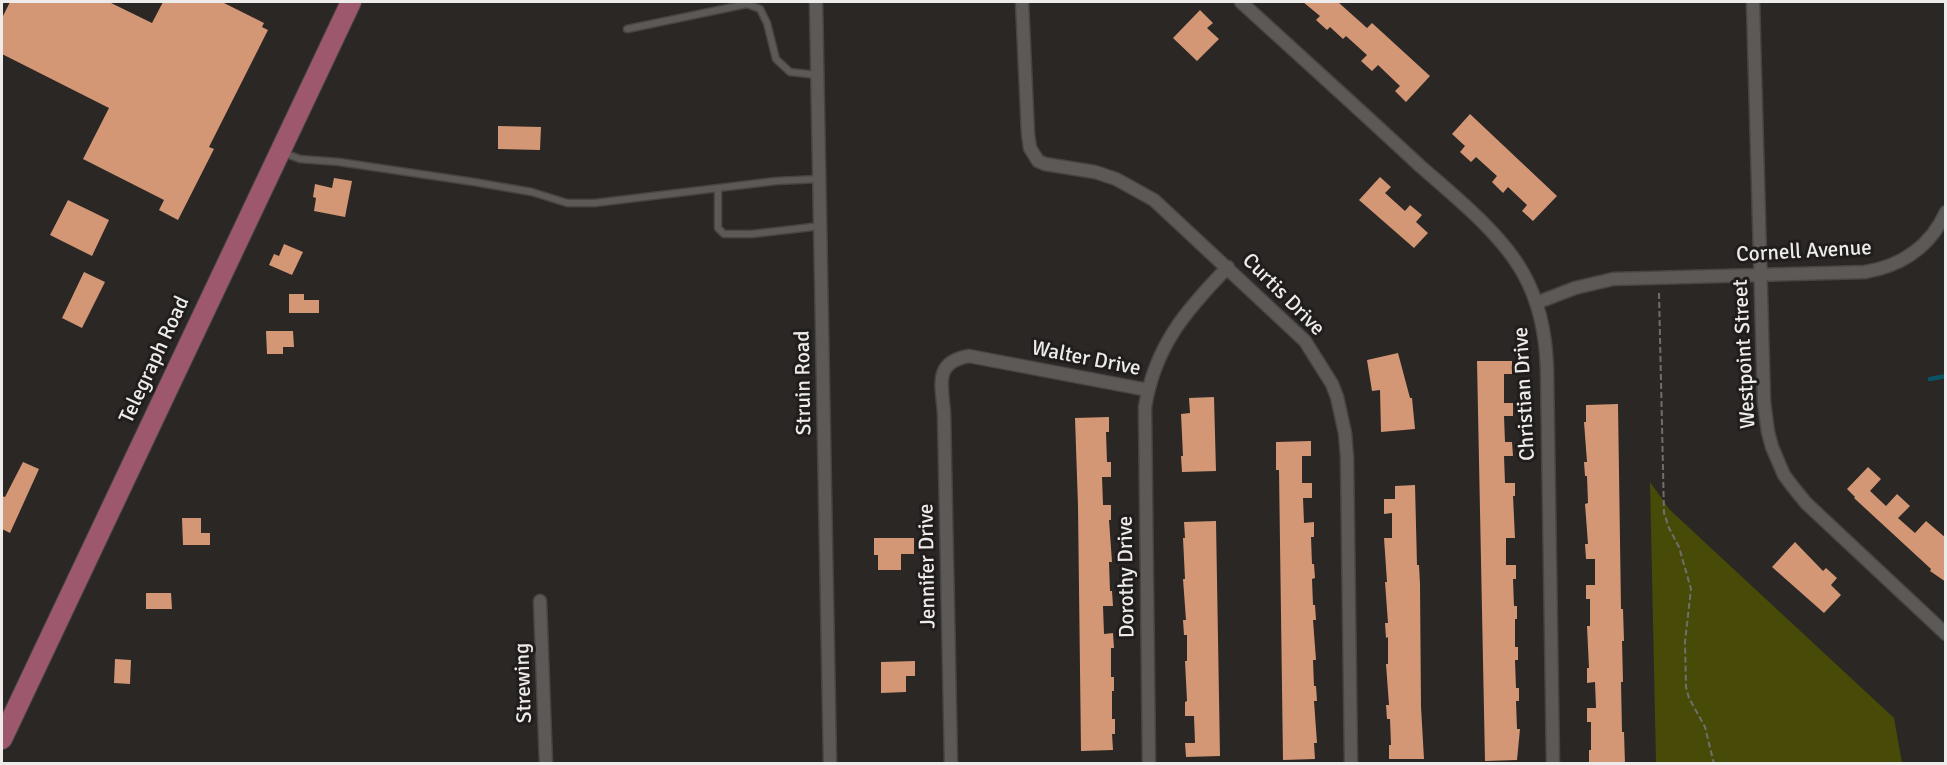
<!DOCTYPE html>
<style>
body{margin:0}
#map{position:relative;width:1947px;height:765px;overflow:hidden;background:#2a2725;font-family:Signika,sans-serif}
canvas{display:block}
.frame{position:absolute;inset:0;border:3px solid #eeeceb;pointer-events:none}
</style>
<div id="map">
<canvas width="1947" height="765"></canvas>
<div class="frame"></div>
</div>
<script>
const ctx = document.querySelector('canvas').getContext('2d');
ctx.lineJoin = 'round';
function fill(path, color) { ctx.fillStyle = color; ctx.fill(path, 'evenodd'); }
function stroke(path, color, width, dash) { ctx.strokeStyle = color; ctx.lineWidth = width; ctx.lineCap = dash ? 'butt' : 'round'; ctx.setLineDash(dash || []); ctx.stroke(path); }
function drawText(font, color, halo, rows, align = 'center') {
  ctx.font = font + ' Signika,sans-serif'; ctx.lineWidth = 6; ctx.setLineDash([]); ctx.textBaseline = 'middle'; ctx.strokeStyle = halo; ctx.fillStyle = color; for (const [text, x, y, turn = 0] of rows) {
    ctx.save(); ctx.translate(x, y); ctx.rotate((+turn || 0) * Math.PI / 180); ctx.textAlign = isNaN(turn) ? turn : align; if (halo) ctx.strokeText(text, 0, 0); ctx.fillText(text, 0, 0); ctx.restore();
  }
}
const green = new Path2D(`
 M1650,482L1670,510L1894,718L1902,763H1656Z`);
const stream = new Path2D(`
 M1930,379L1946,376`);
const building = new Path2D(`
 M10,2H109L152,23L163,2H222L264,23L262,27L268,30L209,147L214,149L178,220L159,210L164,200L83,159L109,108L2,54V18Z
 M1303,2H1338L1367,28L1372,23L1430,76L1406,102L1395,91L1400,86L1378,65L1372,71L1361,61L1367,55L1346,36L1343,39L1330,27L1327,30L1316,20L1320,16Z
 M1200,10L1213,23L1207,28L1219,39L1197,61L1173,38Z
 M1470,114L1557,196L1533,221L1522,211L1527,205L1508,187L1503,193L1492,182L1497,176L1476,157L1471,162L1460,152L1465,146L1452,134Z
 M498,126L541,127L540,150L498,149Z
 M1380,177L1391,187L1385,193L1405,211L1410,205L1422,215L1416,222L1428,233L1414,248L1359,200Z
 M334,178L352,181L345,217L314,211L316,198L313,197L315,184L332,188Z
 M68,200L109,220L92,256L50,235Z
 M284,244L303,252L292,275L269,265L274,254L279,256Z
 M84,272L105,282L82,328L62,318Z
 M289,294H304V300H319V313H289Z
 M266,331H293L294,347H283V354H267Z
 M1398,353L1410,398H1412L1415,429L1381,432L1380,390L1372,391L1367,360Z
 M1477,361H1512V374H1504V403H1513V416H1504L1505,442H1512L1513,456H1504L1505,483H1515V496H1513L1515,538H1506V565H1516V579H1513L1514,606H1517V619H1515V647H1518V660H1515L1516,688H1519V701H1516L1517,729H1520L1517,760L1485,761Z
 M1214,397L1216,471L1182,472L1181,456H1183L1181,414L1190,413L1189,398Z
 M1618,404L1621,609H1623L1624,641H1622L1623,682H1621L1622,732H1624L1625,764H1589V750H1591V722H1587V708H1596L1595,682L1587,683V668H1589L1587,626H1590V599H1586V585H1595V559H1586L1585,544H1588L1585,504L1588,503L1587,476H1585L1584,462H1587L1584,422H1586V405Z
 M1109,417V432H1106L1107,462H1111V477H1102L1103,505H1111V520H1109L1112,562H1109L1110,591H1112L1113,606H1103L1104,634L1113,633L1114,648H1111V677H1114V691H1112V719H1115V734H1112L1113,750L1081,751L1078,506L1075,418Z
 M1311,441V456H1302V483H1312V498H1303L1304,523L1314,522V537H1311L1312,564H1314L1315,578L1312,579L1313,605H1315L1316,620H1313L1316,660H1313L1314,686H1316L1317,701H1314L1317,743H1314L1315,759L1283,760L1279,470H1276V442Z
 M23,462L39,469L10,533L2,529V496L5,497Z
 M1868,467L1881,479L1870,491L1886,506L1897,494L1910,506L1898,518L1915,533L1926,521L1946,538V582L1930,571L1931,569L1854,498L1855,497L1847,489Z
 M1415,485L1417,565H1419L1420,584L1421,707L1424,759H1389V745H1391L1390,719H1387L1386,705H1389L1386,664H1388V637L1386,638L1385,623H1388L1385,582H1387L1384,538H1392V513L1384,514V499H1395V486Z
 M182,518H201V533H210V545H183Z
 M1216,521L1220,756L1186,757L1185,743H1195L1194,716H1185V702L1187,701L1185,661H1187V635H1184L1183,620H1186L1183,579H1185L1183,538H1185L1184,522Z
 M874,538H914V554H901V570H878V555H874Z
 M1795,542L1823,571L1826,568L1837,578L1831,585L1841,595L1824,613L1772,567Z
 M146,593H171L172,609H146Z
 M115,659L131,660L130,684L114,683Z
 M915,661V676H906V692L881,693V662Z`);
const path = new Path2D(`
 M1659,293L1664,513L1669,528L1679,547L1691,589L1685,642L1686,687L1689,698L1705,727L1714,764`);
const service = new Path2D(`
 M627,29L747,4L760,9L767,23L776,59L790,72L817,75
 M284,153L300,159L339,162L474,182L532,192L567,203H595L776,181L819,179
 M718,188V228L724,234H752L821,226`);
const minor = new Path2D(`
 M816,2L830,764
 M1022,2L1028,134L1030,148L1038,161L1045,164L1095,172L1116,179L1154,200L1305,341L1332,384L1337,397L1345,433L1347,457L1351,764
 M1241,2C1300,56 1360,110 1419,165C1453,195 1501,233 1523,273C1540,303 1546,335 1547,369L1553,764
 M1753,2L1764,402L1768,432L1772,447L1784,475L1793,487L1806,503L1946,634
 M1536,303L1575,288L1613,279L1865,272C1901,266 1930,247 1946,212
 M540,601L546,764
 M951,764L944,413C942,386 933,362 969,356L1148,390
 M1149,764L1145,407C1155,346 1186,310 1228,267`);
const primary = new Path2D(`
 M2,739L351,2`);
const streetNames = [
 ["Cornell Avenue",1804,252,-3],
 ["Curtis Drive",1283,295,45],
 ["Westpoint Street",1745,354,-93],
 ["Walter Drive",1086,359,11],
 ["Telegraph Road",155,360,-65],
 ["Struin Road",804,383,-91],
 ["Christian Drive",1525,394,-93],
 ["Jennifer Drive",928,566,-91],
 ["Dorothy Drive",1127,577,-91],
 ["Strewing",524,683,-92]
];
fill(green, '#484b08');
stroke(stream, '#0b5264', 4.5);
fill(building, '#d49775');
stroke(service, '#474543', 9);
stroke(minor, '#474543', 15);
stroke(primary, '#474543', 22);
stroke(path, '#706e6c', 2, [6, 3]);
stroke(service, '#5c5957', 6);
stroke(minor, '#5c5957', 12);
stroke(primary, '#9d586d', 20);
drawText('21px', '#eeeceb', '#201d1c', streetNames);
</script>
